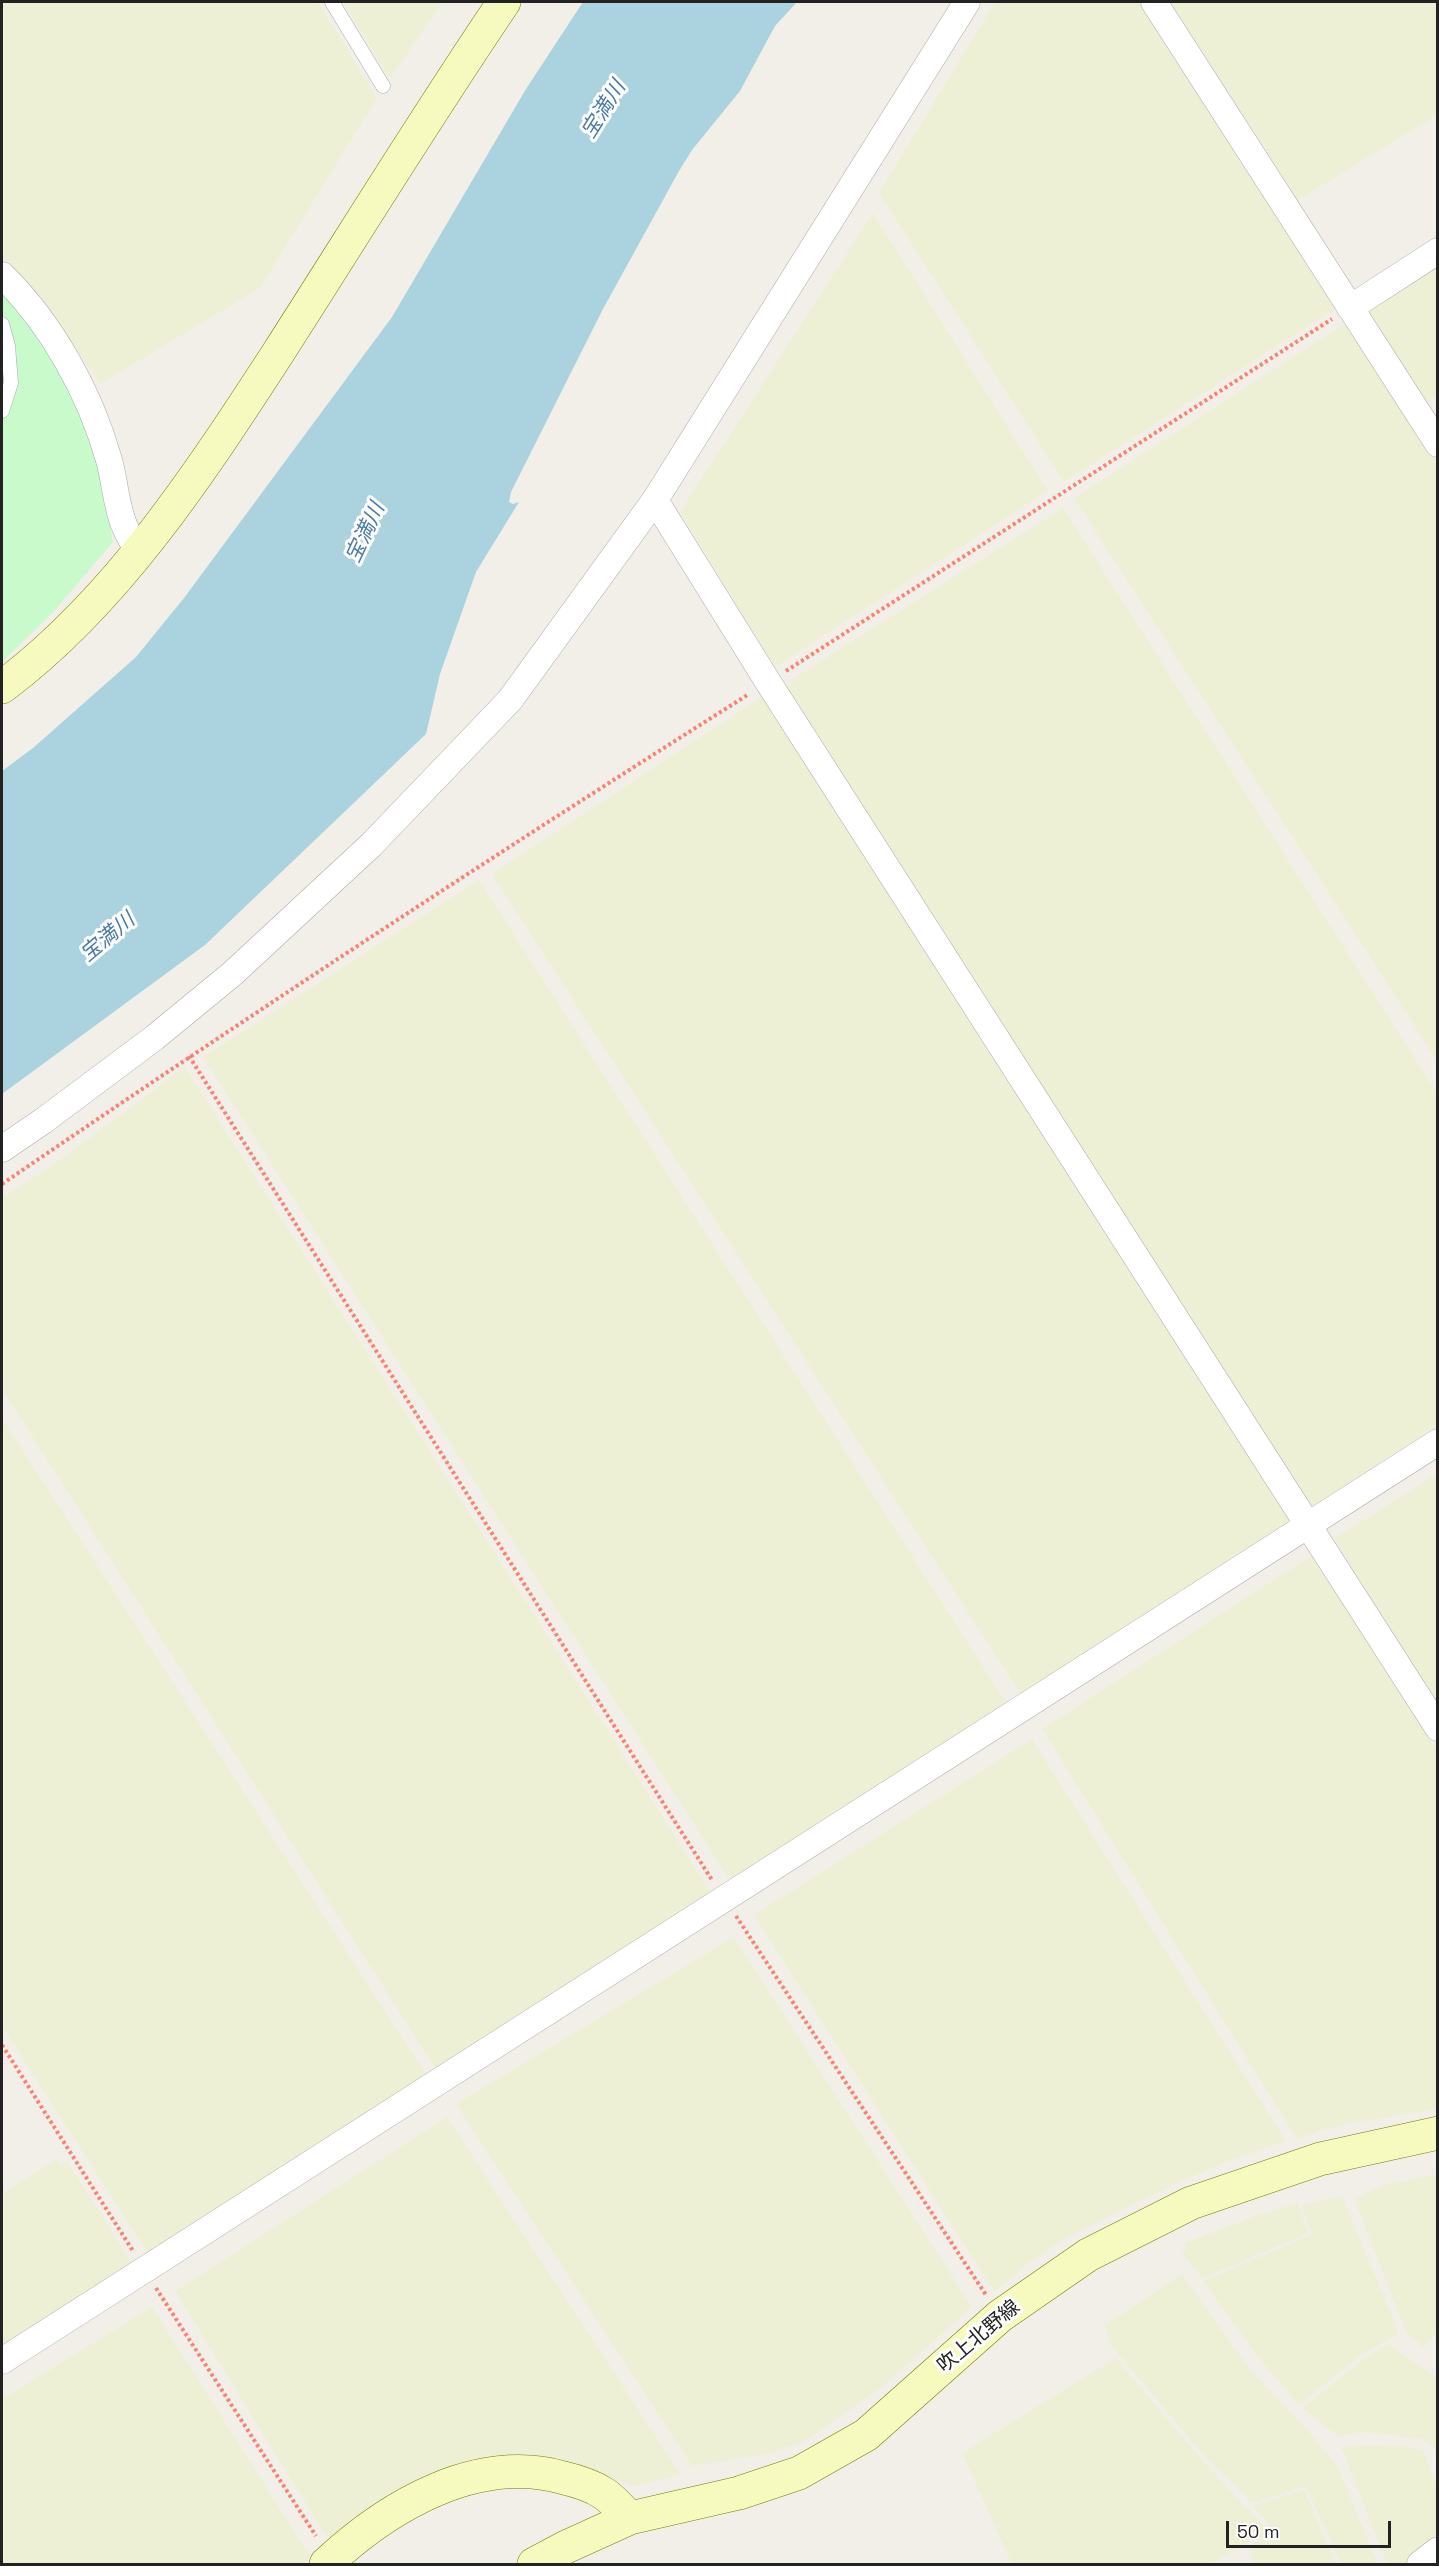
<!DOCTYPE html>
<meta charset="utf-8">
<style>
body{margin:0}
#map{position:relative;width:1439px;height:2566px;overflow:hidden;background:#f2efe9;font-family:"Space Grotesk",sans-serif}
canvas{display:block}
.frame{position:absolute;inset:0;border:3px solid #222;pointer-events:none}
.scale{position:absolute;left:1226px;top:2521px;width:165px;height:27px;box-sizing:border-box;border:3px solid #222;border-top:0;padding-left:8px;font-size:18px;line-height:21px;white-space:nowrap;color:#222;-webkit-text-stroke:4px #fff;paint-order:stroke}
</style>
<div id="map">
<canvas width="1439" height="2566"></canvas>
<div class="frame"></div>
<div class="scale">50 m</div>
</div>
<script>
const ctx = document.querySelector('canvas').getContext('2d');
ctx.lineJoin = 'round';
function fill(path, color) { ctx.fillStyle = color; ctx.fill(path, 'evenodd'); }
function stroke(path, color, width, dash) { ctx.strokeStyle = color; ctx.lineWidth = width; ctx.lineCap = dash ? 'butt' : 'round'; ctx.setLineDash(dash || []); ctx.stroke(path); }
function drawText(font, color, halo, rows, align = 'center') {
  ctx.font = font + ' "Space Grotesk","Noto Sans JP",sans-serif'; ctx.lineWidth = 6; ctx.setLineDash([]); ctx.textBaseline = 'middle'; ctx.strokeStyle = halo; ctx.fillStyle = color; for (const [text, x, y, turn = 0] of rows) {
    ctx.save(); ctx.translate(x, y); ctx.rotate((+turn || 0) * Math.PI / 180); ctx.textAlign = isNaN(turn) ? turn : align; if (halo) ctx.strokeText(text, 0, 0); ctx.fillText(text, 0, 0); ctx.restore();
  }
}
const farmland = new Path2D(`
 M2,2H318L377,98L260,288L100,384L56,320L23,278L2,256Z
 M343,2H442L390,79Z
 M995,2H1143L1338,307L1064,482L879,193Z
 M1170,2H1437V115L1298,200Z
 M873,213L1048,491L775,667L680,512Z
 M1437,265V396L1425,404L1369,313L1374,306Z
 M1349,321L1437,460V1061L1074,498Z
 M1063,508L1437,1093V1425L1310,1509L783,685Z
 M763,696L1292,1521L1022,1696L492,874Z
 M479,880L1007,1704L737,1880L727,1876L203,1057Z
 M185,1067L710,1891L709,1899L437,2071L2,1389V1198L57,1162Z
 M2,1418L427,2076L156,2256L147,2252L2,2026Z
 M1437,1474V1703L1334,1539Z
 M1314,1554L1437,1751V2109L1352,2123L1325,2129L1297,2139L1042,1729Z
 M1032,1739L1286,2141L1223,2163L1138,2202L1065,2239L1029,2263L994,2292L754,1915Z
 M734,1937L972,2307L881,2388L805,2441L763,2455L692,2466L456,2104Z
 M447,2117L681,2475L633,2486L590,2470L517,2458L334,2540L326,2536L175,2291Z
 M56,2159L61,2166L67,2161L132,2263L2,2352V2194Z
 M1434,2175L1438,2183L1437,2332L1423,2347L1406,2332L1354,2199L1383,2185Z
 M1342,2196L1399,2333L1362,2354L1299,2405L1258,2357L1203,2281L1311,2235L1302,2205Z
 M1298,2203L1308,2233L1202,2278L1181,2252L1187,2249L1185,2243L1255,2216Z
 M1182,2274L1249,2368L1304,2426L1338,2467L1378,2564H1341L1306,2486L1252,2503L1207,2459L1109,2343L1105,2325Z
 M152,2307L310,2556L305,2564H2V2399Z
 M1388,2344L1437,2378V2456V2450L1422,2439L1360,2432L1339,2437L1302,2408L1366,2357Z
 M1116,2358L1200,2458L1269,2531L1210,2564H1012L962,2453Z
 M1366,2445L1404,2446L1424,2451L1437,2487V2540L1407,2564H1387L1341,2447Z
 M1304,2490L1336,2564H1255L1248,2547L1275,2532L1253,2506Z`);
const park = new Path2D(`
 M2,286L19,305L85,411L100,466L113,542L55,610L2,662Z`);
const water = new Path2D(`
 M583,2H797L775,26L740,91L692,150L679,171L603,309L511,492L509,502L513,504L519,502L476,572L440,674L426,734L205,945L2,1094V771L33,748L136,657L184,598L392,317L526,89Z`);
const path = new Path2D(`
 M786,671L1332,319
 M189,1056L712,1880
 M2,1184C248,1016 497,853 749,694
 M736,1916L986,2295
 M2,2045L133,2251
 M156,2288L316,2536`);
const lane = new Path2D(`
 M332,2L383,86
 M2,324L8,346L11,383L2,411`);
const street = new Path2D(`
 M1154,2L1438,444
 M2,275C52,324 90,393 109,460C115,481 116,507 125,527C128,535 133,543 138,551
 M1350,308L1438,251
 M655,500L768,682L1438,1728
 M2,1149L43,1121L154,1038L232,974L371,845L510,700L655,500L967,2
 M2,2361L1438,1442
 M1420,2564L1438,2550`);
const secondary = new Path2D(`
 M2,687C117,601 200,473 278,353C353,236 426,117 504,2
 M326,2564C388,2506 477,2453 564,2478C577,2481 592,2486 603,2493C613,2499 621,2510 630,2518
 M534,2564L566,2547L630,2518L739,2493L799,2473L866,2435L1000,2316L1088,2255L1191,2203L1320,2159L1438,2133`);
const streetNames = [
 ["吹上北野線",979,2337,-40]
];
const waterNames = [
 ["宝満川",604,110,-58],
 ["宝満川",366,533,-65],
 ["宝満川",108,938,-40]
];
fill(farmland, '#eef0d5');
fill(park, '#c8facc');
fill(water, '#aad3df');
stroke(lane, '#a9a9a9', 15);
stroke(street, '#a9a9a9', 27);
stroke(secondary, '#707d05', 34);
stroke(path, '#fa8072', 4, [3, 3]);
stroke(lane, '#fff', 14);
stroke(street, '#fff', 26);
stroke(secondary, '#f7fabf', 33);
drawText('20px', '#222', '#fff', streetNames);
drawText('italic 21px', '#4a7aab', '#fff', waterNames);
</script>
